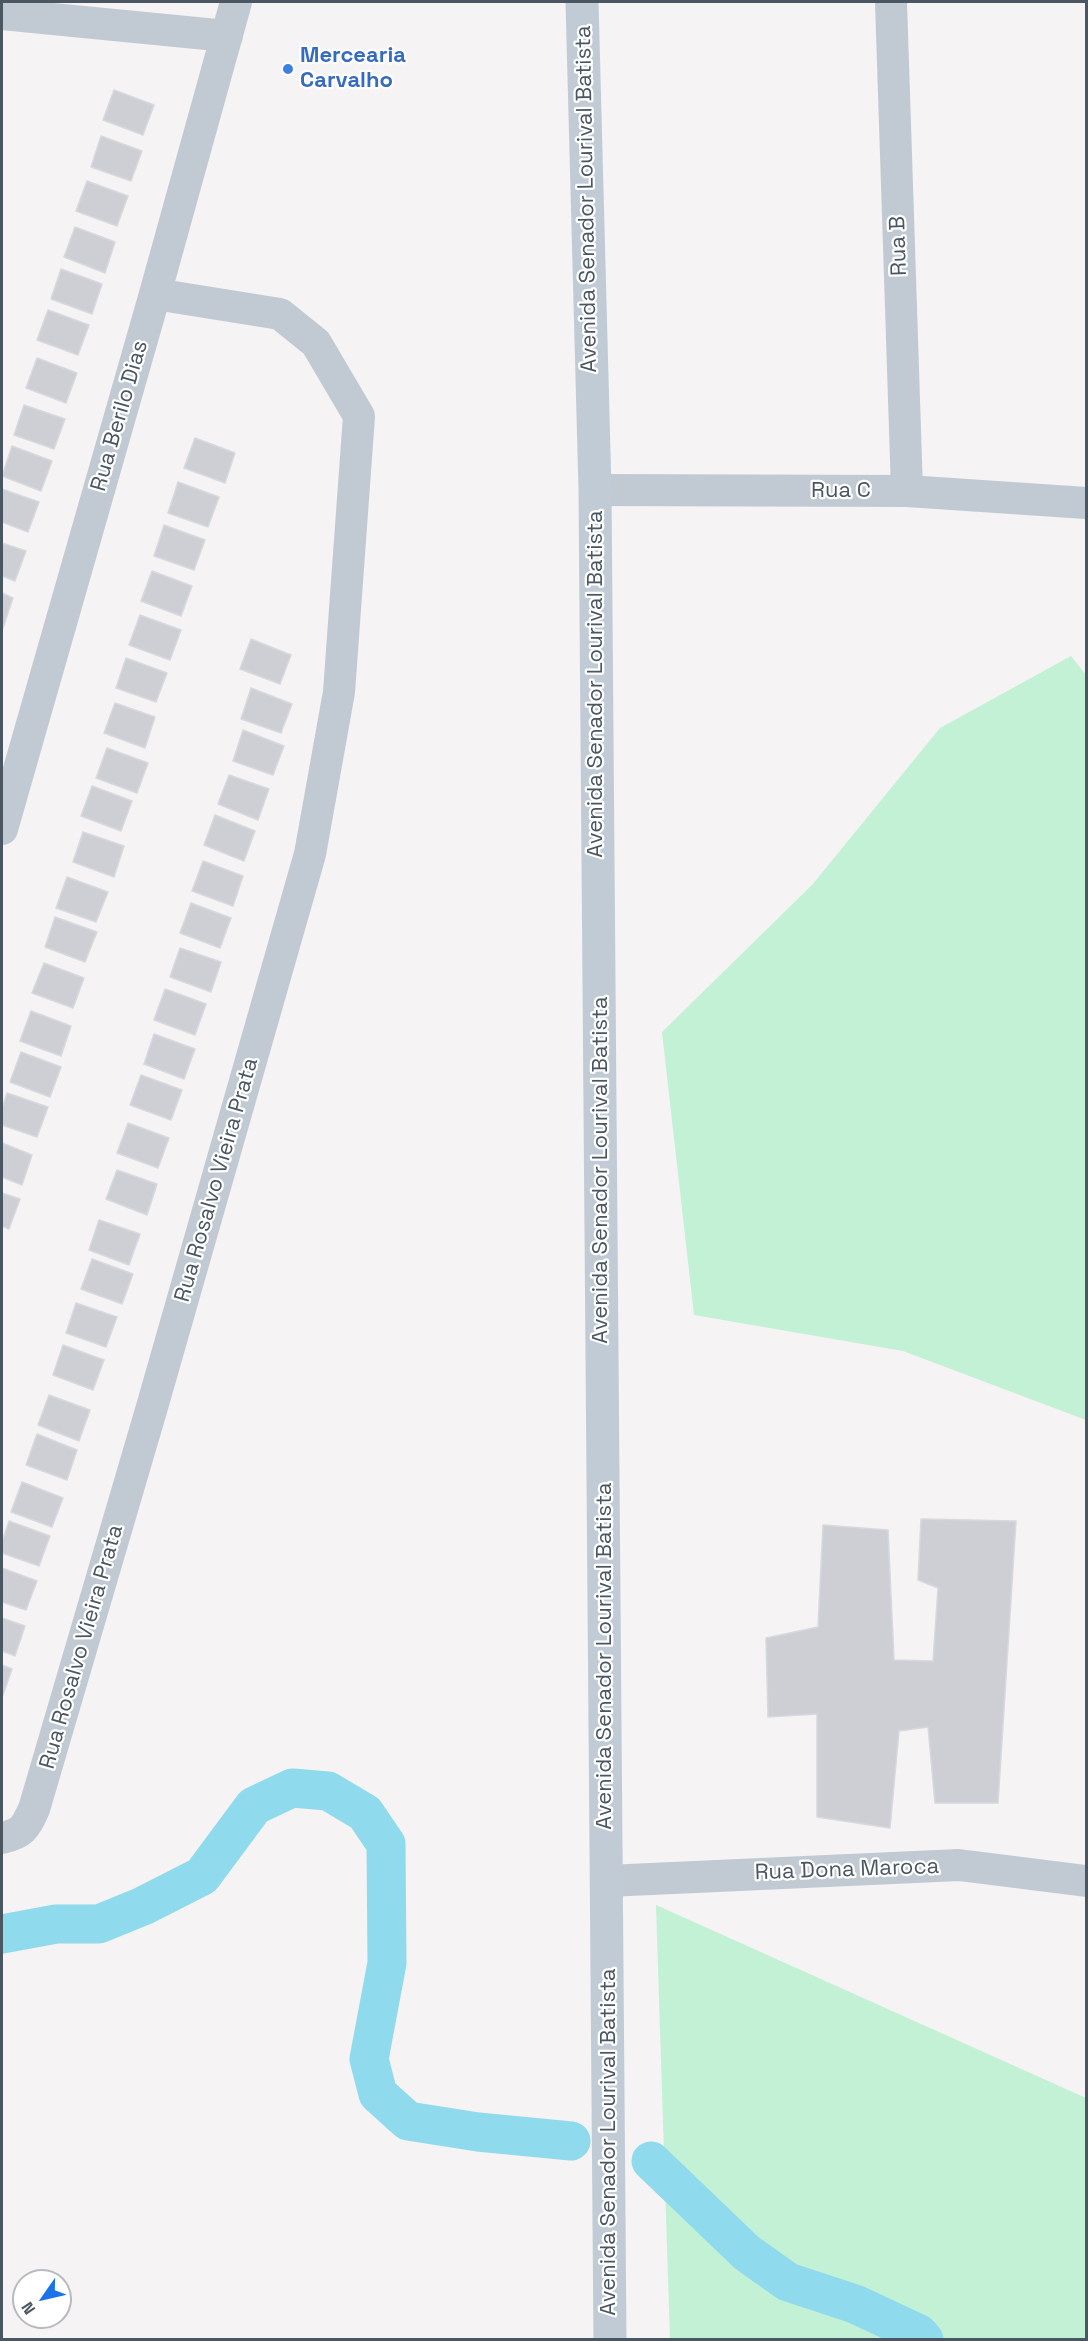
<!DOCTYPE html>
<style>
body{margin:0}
#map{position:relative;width:1088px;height:2341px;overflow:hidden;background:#f5f3f3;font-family:"Space Grotesk",sans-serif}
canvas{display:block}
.frame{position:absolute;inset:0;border:3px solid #4a5661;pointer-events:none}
.north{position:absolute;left:12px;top:2269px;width:60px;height:60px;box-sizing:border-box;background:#fff;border:2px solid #b7bbc0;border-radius:50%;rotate:236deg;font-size:16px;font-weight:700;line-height:24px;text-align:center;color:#4a5661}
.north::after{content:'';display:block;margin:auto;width:21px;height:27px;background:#1a73e8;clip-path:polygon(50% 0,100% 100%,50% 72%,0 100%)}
</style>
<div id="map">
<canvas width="1088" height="2341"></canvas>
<div class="frame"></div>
<div class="north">N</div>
</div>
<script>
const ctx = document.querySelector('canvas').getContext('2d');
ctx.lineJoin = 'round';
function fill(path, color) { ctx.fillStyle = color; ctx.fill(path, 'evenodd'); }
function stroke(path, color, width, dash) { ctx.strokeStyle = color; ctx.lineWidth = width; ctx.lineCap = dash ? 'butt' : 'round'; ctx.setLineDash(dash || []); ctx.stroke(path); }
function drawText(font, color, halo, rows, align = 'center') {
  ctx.font = font + ' "Space Grotesk",sans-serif'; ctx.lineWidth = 4.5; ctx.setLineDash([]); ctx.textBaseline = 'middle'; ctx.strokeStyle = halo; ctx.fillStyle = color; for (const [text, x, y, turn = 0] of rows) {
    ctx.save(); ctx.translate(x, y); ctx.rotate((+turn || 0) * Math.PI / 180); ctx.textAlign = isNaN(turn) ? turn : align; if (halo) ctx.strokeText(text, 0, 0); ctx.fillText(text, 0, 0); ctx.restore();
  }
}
const green = new Path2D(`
 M1071,656L1086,675V1420L903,1351L694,1315L662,1032L812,885L940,728Z
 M656,1905L1086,2098V2339H670Z`);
const canal = new Path2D(`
 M2,1934L56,1924H99L143,1906L202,1876L254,1806L292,1788L328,1791L365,1813L386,1844L387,1963L369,2059L378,2094L408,2121L478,2132L571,2141
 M651,2161L747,2253L788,2282L855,2304L919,2334L924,2340`);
const building = new Path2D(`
 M114,90L154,105L143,135L103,120Z
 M101,136L142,151L131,181L91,167Z
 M87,181L128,196L117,226L76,211Z
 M75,227L115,242L105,273L64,257Z
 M61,269L102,284L92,314L51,299Z
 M48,310L89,325L78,355L37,340Z
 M37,358L77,373L66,403L26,388Z
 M24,405L65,419L54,449L14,435Z
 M195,438L235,453L225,483L184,468Z
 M12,446L52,461L41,491L2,476Z
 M178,482L219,497L208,527L168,513Z
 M2,489L39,502L28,532L2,522Z
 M164,525L205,540L194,570L154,556Z
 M2,543L26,551L15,581L2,576Z
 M152,571L192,586L181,616L141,601Z
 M2,593L13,598L3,628L2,627Z
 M140,615L181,630L170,660L129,645Z
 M251,639L291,655L280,684L240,669Z
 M126,658L167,673L156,702L116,688Z
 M251,688L292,704L281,733L241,719Z
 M115,703L155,717L145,748L104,733Z
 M243,730L284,746L273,775L233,761Z
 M107,748L148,763L137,793L96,778Z
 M229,775L269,789L258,820L218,804Z
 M92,786L132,801L121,831L81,816Z
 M215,815L255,831L244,861L204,845Z
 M83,832L124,846L114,877L73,862Z
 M203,861L243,876L233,906L192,891Z
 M67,877L108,892L96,922L56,908Z
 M191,903L231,918L220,948L180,933Z
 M55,917L97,932L85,962L45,947Z
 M180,948L221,962L211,992L170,977Z
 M44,963L84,978L73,1008L32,993Z
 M165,989L206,1004L195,1035L154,1020Z
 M31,1011L71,1026L61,1056L20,1041Z
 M154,1034L195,1049L184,1079L144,1064Z
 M21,1052L61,1067L50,1097L10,1082Z
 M141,1075L182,1090L171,1120L130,1105Z
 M7,1093L48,1107L37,1137L2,1125V1108Z
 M128,1123L169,1138L158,1168L117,1153Z
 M2,1143L32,1155L22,1185L2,1177Z
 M117,1170L157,1184L147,1215L106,1199Z
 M2,1193L20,1199L9,1229L2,1226Z
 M99,1220L140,1234L129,1265L89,1250Z
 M92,1259L133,1274L122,1304L81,1289Z
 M76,1303L117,1317L106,1347L66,1333Z
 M63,1345L104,1360L93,1390L53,1375Z
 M49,1395L90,1410L79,1441L38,1425Z
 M37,1434L77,1450L67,1480L26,1465Z
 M22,1482L63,1498L52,1527L11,1512Z
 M921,1519L1016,1521L998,1803H935L928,1727L899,1731L890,1828L817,1817V1714L768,1717L766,1638L818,1627L823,1525L888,1530L894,1660L933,1661L938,1588L918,1580Z
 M9,1521L50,1536L39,1566L2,1553V1542Z
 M2,1568L37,1581L26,1610L2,1602Z
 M2,1618L25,1626L15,1656L2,1651Z
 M2,1665L12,1669L2,1698Z`);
const street = new Path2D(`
 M891,2L907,491
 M2,14L227,36
 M595,490L907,491L1086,503
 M2,829L155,294L236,2
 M2,1838C23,1833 25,1828 34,1809L152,1407L310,854L339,692L359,416L316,343L280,314L155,294
 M607,1881L959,1865L1086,1881`);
const secondary = new Path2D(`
 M582,2L595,490L610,2340`);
const markers = [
 [288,69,6,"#3f7fe0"]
];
const shopNames = [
 ["Mercearia",300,56],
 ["Carvalho",300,81]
];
const streetNames = [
 ["Avenida Senador Lourival Batista",587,199,-91],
 ["Rua B",899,246,-92],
 ["Rua Berilo Dias",120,416,-74],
 ["Rua C",841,491],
 ["Avenida Senador Lourival Batista",596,684,-90],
 ["Avenida Senador Lourival Batista",601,1170,-90],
 ["Rua Rosalvo Vieira Prata",217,1180,-74],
 ["Rua Rosalvo Vieira Prata",82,1647,-74],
 ["Avenida Senador Lourival Batista",605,1656,-90],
 ["Rua Dona Maroca",847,1870,-2],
 ["Avenida Senador Lourival Batista",609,2142,-90]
];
fill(green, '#c3f1d5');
stroke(canal, '#90daee', 39);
fill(building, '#cdcfd5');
stroke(building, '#d7d9de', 1.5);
stroke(street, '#c1cad2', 32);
stroke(secondary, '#c1cbd6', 33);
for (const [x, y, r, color] of markers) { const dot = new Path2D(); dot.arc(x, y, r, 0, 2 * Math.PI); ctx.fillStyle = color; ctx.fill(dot); stroke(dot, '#fff', 2); }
drawText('bold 22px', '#366cbe', '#fff', shopNames, 'left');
drawText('22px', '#4a5661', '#fff', streetNames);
</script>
